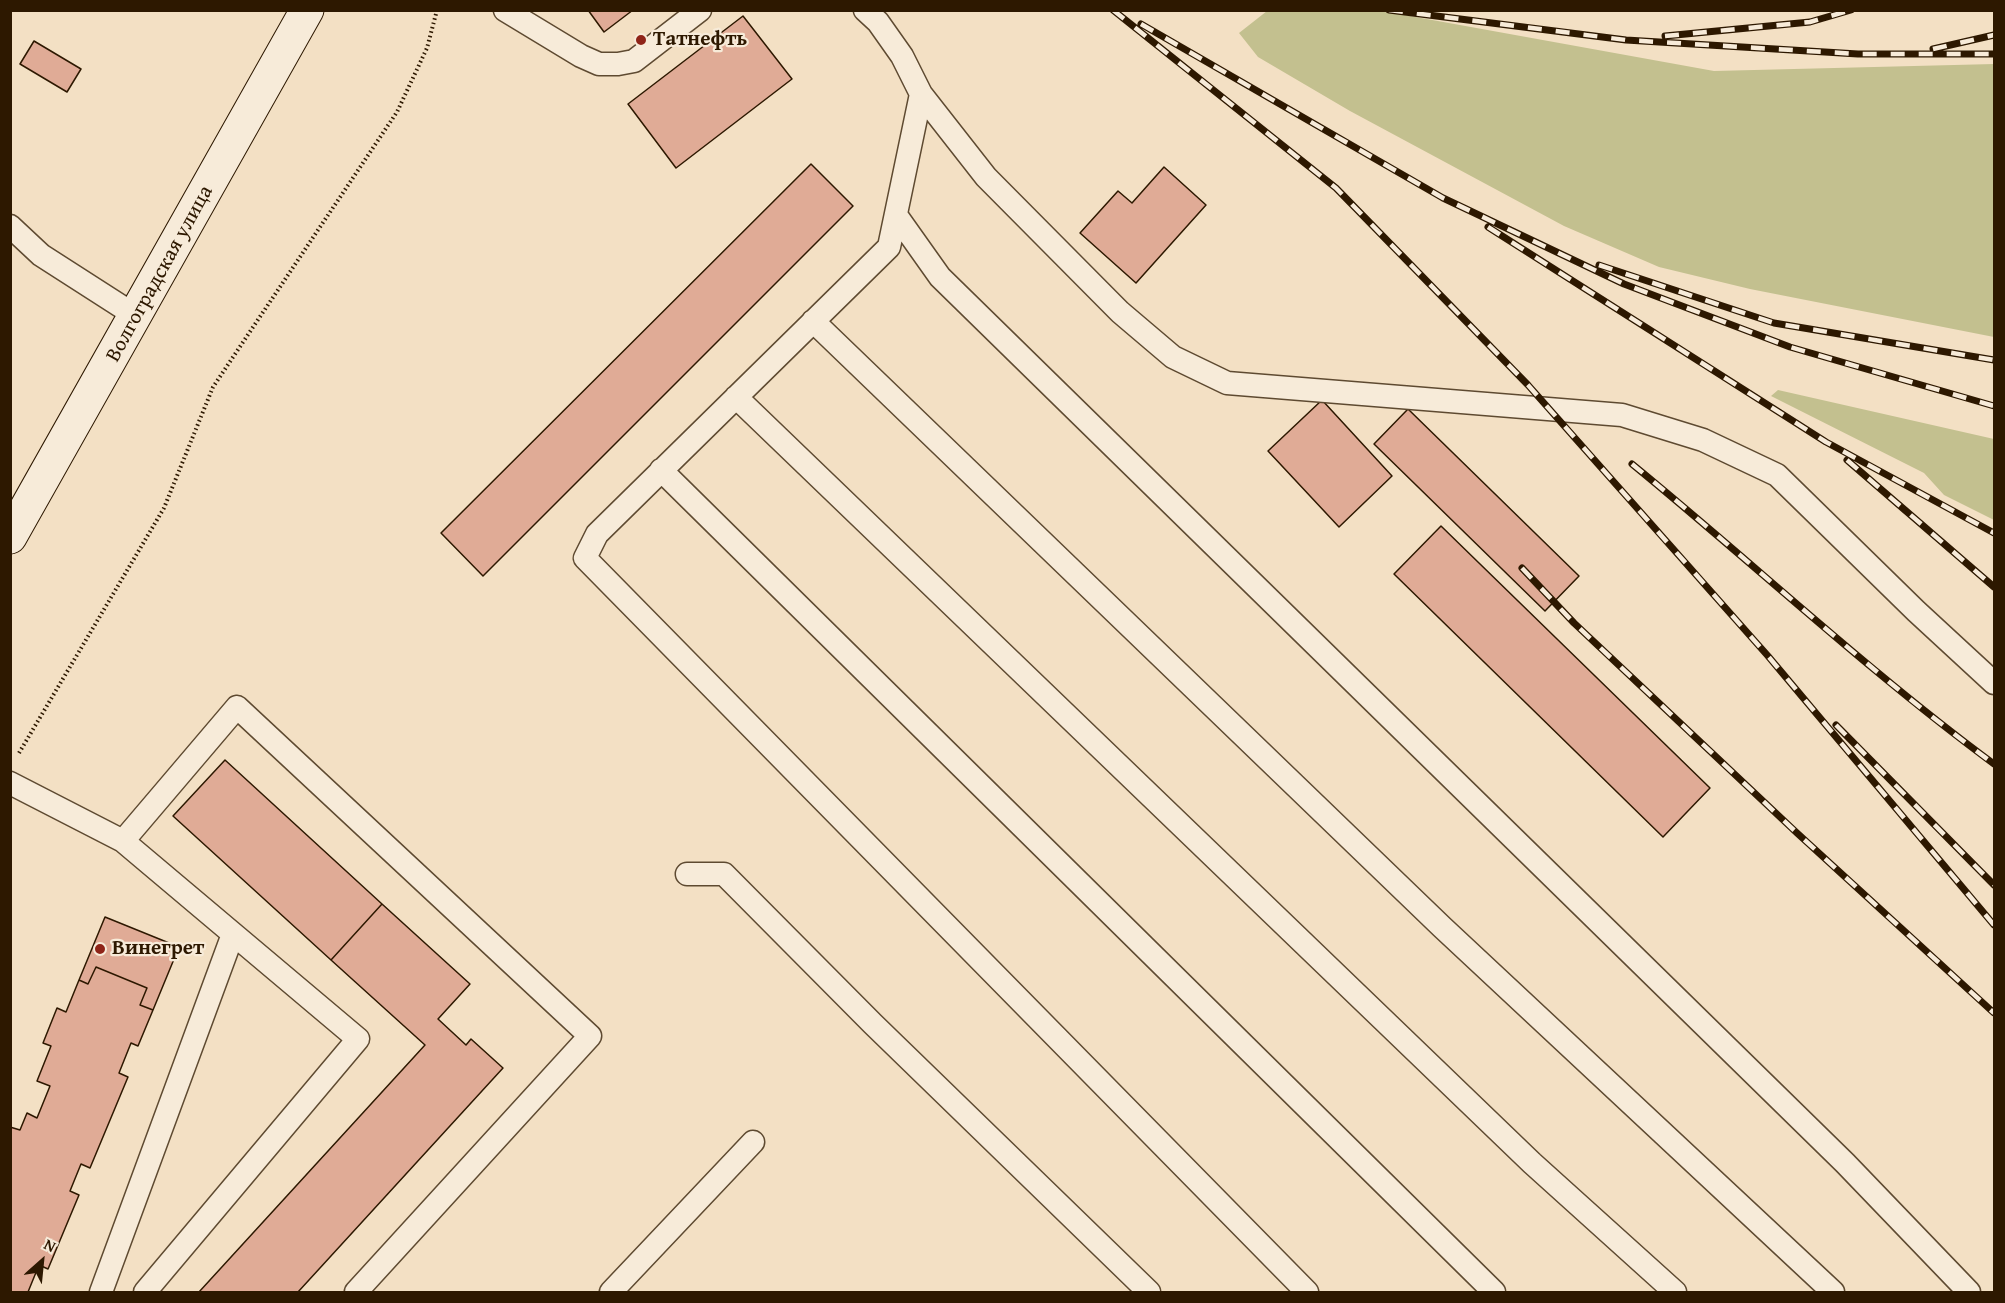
<!DOCTYPE html>
<meta charset="utf-8">
<style>
body{margin:0}
#map{position:relative;width:2005px;height:1303px;overflow:hidden;background:#f3e0c4;font-family:"Gentium Book Plus",serif}
canvas{display:block}
.frame{position:absolute;inset:0;border:12px solid #2d1800;pointer-events:none}
.north{position:absolute;left:12px;top:1231px;width:60px;height:60px;-webkit-text-stroke:4px #f7ebd9;paint-order:stroke;rotate:27deg;font-size:16px;font-weight:700;line-height:24px;text-align:center;color:#2d1800}
.north::after{content:'';display:block;margin:auto;width:21px;height:27px;background:#2d1800;clip-path:polygon(50% 0,100% 100%,50% 72%,0 100%)}
</style>
<div id="map">
<canvas width="2005" height="1303"></canvas>
<div class="frame"></div>
<div class="north">N</div>
</div>
<script>
const ctx = document.querySelector('canvas').getContext('2d');
ctx.lineJoin = 'round';
function fill(path, color) { ctx.fillStyle = color; ctx.fill(path, 'evenodd'); }
function stroke(path, color, width, dash) { ctx.strokeStyle = color; ctx.lineWidth = width; ctx.lineCap = dash ? 'butt' : 'round'; ctx.setLineDash(dash || []); ctx.stroke(path); }
function drawText(font, color, halo, rows, align = 'center') {
  ctx.font = font + ' "Gentium Book Plus",serif'; ctx.lineWidth = 4.5; ctx.setLineDash([]); ctx.textBaseline = 'middle'; ctx.strokeStyle = halo; ctx.fillStyle = color; for (const [text, x, y, turn = 0] of rows) {
    ctx.save(); ctx.translate(x, y); ctx.rotate((+turn || 0) * Math.PI / 180); ctx.textAlign = isNaN(turn) ? turn : align; if (halo) ctx.strokeText(text, 0, 0); ctx.fillText(text, 0, 0); ctx.restore();
  }
}
const green = new Path2D(`
 M1377,10L1714,71L1994,64V337L1750,289L1659,267L1564,226L1350,111L1258,57L1239,33L1267,11Z
 M1778,390L1994,439V520L1944,495L1924,473L1771,396Z`);
const building = new Path2D(`
 M588,10H633L604,32Z
 M743,16L792,79L676,168L628,104Z
 M34,41L81,69L67,92L20,64Z
 M811,164L853,206L483,576L441,533Z
 M1164,167L1206,205L1136,283L1080,233L1118,191L1132,203Z
 M1322,400L1392,476L1339,527L1268,451Z
 M1408,409L1579,576L1545,611L1374,444Z
 M1441,526L1710,788L1663,837L1394,574Z
 M225,760L382,904L331,960L173,816Z
 M382,904L470,984L438,1019L466,1045L471,1039L503,1068L298,1292H199L425,1045L331,960Z
 M105,917L179,947L153,1010L140,1005L147,988L96,967L88,984L79,980Z
 M96,967L147,988L140,1005L153,1010L138,1046L131,1043L119,1073L128,1077L90,1168L81,1164L70,1191L79,1195L48,1269L39,1265L28,1292H10V1127L20,1130L27,1113L37,1118L50,1086L37,1081L51,1046L43,1043L57,1008L66,1012L79,980L88,984Z`);
const path = new Path2D(`
 M19,753L164,508L213,387L397,112L427,48L437,10`);
const service = new Path2D(`
 M505,10L581,56L599,64H618L634,61L700,10
 M865,10L878,22L902,56L921,94L986,177L1120,312L1173,357L1227,383L1622,415L1703,440L1777,475L1916,611L1994,683
 M921,94L889,247L597,534L585,558L1307,1292
 M896,215L940,277L1845,1163L1969,1292
 M10,226L41,255L136,316
 M813,321L1442,927L1833,1292
 M736,397L1532,1163L1675,1292
 M661,470L1494,1292
 M10,783L123,841L358,1039L145,1292
 M123,841L237,707L590,1036L356,1292
 M687,874H724L873,1024L1149,1292
 M101,1292L233,934
 M611,1292L753,1142`);
const secondary = new Path2D(`
 M10,537L307,10`);
const rail = new Path2D(`
 M1113,10L1336,188L1528,385L1768,656L1994,925
 M1389,10L1626,40L1858,54H1994
 M1141,24L1443,198L1624,284L1790,347L1994,406
 M1665,36L1810,22L1851,10
 M1933,49L1994,35
 M1488,227L1826,442L1994,533
 M1599,265L1774,323L1994,360
 M1847,460L1994,587
 M1632,464C1753,563 1868,671 1994,764
 M1522,568L1574,623L1797,833L1994,1013
 M1836,725L1994,885`);
const markers = [
 [641,40,6,"#8f2418"],
 [100,949,6,"#8f2418"]
];
const poiNames = [
 ["Татнефть",653,40],
 ["Винегрет",112,949]
];
const streetNames = [
 ["Волгоградская улица",160,274,-61]
];
fill(green, '#c3c08f');
fill(building, '#e0ab96');
stroke(building, '#2d1800', 1.5);
stroke(service, '#5e4a31', 25);
stroke(secondary, '#2d1800', 35);
stroke(path, '#2d1800', 4, [1.5, 3]);
stroke(service, '#f7ebd9', 22);
stroke(secondary, '#f7ebd9', 33);
stroke(rail, '#2d1800', 7);
stroke(rail, '#f7ebd9', 4.5, [14]);
for (const [x, y, r, color] of markers) { const dot = new Path2D(); dot.arc(x, y, r, 0, 2 * Math.PI); ctx.fillStyle = color; ctx.fill(dot); stroke(dot, '#f7ebd9', 2); }
drawText('bold 21px', '#2d1800', '#f7ebd9', poiNames, 'left');
drawText('21px', '#2d1800', '#f7ebd9', streetNames);
</script>
